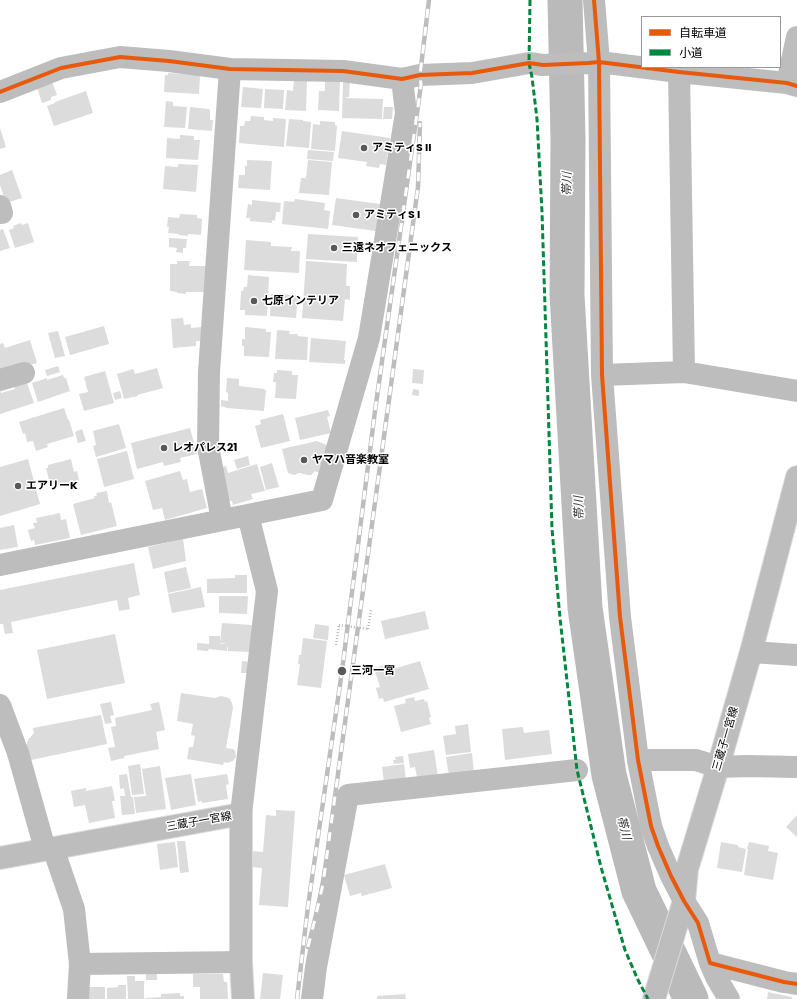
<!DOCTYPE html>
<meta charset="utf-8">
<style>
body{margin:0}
#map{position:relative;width:797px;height:999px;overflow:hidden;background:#fff;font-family:Poppins,"Noto Sans JP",sans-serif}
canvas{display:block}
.legend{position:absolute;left:641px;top:16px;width:140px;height:52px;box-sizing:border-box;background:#fff;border:1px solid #999;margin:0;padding:5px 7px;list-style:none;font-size:12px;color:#000}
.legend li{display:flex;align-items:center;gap:8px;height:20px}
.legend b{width:20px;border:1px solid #999}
</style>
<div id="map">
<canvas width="797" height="999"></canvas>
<ul class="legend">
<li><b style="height:5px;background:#e8590c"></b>自転車道</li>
<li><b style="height:5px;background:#00873e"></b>小道</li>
</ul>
</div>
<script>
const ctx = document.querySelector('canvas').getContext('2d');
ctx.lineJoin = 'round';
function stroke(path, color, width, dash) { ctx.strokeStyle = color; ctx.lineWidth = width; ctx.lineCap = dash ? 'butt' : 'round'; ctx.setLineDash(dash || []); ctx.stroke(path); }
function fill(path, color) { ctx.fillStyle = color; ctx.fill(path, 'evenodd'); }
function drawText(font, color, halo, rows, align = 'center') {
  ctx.font = font + ' Poppins,"Noto Sans JP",sans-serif'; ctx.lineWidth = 3; ctx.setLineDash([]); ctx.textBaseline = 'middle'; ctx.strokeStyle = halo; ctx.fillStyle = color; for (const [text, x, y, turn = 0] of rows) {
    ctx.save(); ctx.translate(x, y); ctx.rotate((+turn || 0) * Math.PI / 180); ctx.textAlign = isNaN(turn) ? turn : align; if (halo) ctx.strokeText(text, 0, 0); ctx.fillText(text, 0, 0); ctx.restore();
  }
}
const river = new Path2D(`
 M565,0L568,139L567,295L585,608L609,775L639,891L691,999`);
const building = new Path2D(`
 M168,73L200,75L199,94L164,92L165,75H168Z
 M51,79L57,95L51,97V100L42,103L36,84Z
 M294,80L307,81L306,111L285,110L287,90L293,91Z
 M325,80L340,81L339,111L318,110L319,91H325Z
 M343,81H350L349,97L344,98L383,99L382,119L342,118Z
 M243,87L263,89L261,108L241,107Z
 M265,89L284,90L283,109L264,108Z
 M86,91L93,113L54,126L47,106L55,103V102Z
 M166,101L173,102V106L187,107L185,128L164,127Z
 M190,107L209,109V110H210V120H213L212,131L188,129Z
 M384,107H393L392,119H383Z
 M251,116L264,117V120L273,121V118L286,119L284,147L239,143L240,126H244L245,121H250Z
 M289,119L303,120V121L311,122L309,148L286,146Z
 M320,121L335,122V125L337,126L335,151L311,149L313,124L320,125Z
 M0,128L6,147L0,149Z
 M342,131L390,138L386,165L380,164L379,168L366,166L367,162L338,158Z
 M180,135L194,136V140H200L198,160L166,158L167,138L180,139Z
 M308,150L334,152L333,161L307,159Z
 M247,160L272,161L270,190L238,188L239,175H245V166H247Z
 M308,160L332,162L329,195L299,193L301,178H306Z
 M178,164L198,165L196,192L163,189L165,166L178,167Z
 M12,170L22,198L6,203L0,185V175Z
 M336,198L380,204L376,231L332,225Z
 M295,199L325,203L324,210L330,211L328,229L282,224L284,201L294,202Z
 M252,200L281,203L280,212H276L275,221L272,220V223L250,221V218H246L248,204L252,205Z
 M180,214L197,215V218L202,219L201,235L188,234V236L179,235V234L168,233L169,227H167L168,217L179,218Z
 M21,223L22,225L28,223L34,242L15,248L9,230L14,228L13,226Z
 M3,229L10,248L0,251V230Z
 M308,234L358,237V244H362L361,252H357V262L306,259Z
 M169,238L187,239L186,248H183V253L176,252L177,248L169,247Z
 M246,240L271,242V246L292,247L291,251H300L299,273L244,270Z
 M177,261H190L189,266H206L205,292H186V294L177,293V292L170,291V264H177Z
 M306,261L347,264L346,286H350V300L345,299L343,321L302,318Z
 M248,275L269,277L267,316L245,315V310H240L241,291H243L244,287H247Z
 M271,294L298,295L296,318L270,316Z
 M183,318L184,325L191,324V328L202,327L203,341H196V346L173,348L171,319Z
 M104,326L109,344L70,355L65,337Z
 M245,327L266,329V332H271L269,357L244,356V346H242V339H245Z
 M277,330L290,331L289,334H298L297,336L308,337L307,360L275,359Z
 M58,331L65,356L55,358L48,333Z
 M311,338L346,341L344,360H345V364L309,362Z
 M30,340L37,363L0,373V344L3,343L5,348Z
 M58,366L60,372L47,376L45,370Z
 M157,368L163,388L137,395L138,396L124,399L117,374L133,369L135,374Z
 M413,369L424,370L423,384L412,383Z
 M277,370L292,371V375H298L296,399L275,398L276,382H273L274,373H277Z
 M105,371L114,403L84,411L79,394L88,392L84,377Z
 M63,375L64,378H66L70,391L38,402L32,383L47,378V380Z
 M227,378L239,379V386L265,389L264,390H266L264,411L227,408L221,406V400L228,401V393L226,392Z
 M26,380L34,403L0,414V389L1,393L15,389L13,384Z
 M413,389L419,390V396L412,395Z
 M120,391L122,398L115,400L113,393Z
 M64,408L68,420H69L74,436L47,444L48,447L36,451L33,441L27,442L25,433L23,434L19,422Z
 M328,410L330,416L327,417L331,433L300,440L295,418Z
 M283,414L290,441L261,448L255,426L261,424L260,420Z
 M119,424L126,448L96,457L93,446L96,445L93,431Z
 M190,428L197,454L180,458L181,462L164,466L163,462L137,469L131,443Z
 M82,429L86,441L78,443L75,432Z
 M317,441L329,446L319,473L315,471L311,475H308L299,473L294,475L288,473L282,449Z
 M127,451L134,479L104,487L97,459Z
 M248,456L250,465L237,469L234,460Z
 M28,459L40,504L0,516V467Z
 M71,459L74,472L77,471L79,480L51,488L46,468H48V465Z
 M272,463L279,487L266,490L260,467Z
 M257,464L265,491L251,494L253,499L233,505L232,501H229L220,468L226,466L228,473Z
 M180,471L183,480L187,479L190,492L202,489L207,508L165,520L162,508L153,510L145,481Z
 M107,491L109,503L111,502L117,526L81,535L73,504L95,498L94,496H97L96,493Z
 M60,513L61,520L66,519L70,538L35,545L34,540L31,541L28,530L35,528L33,523H37L36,518Z
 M14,525L18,547L0,550V528Z
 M183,539L186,561L153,569L148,547Z
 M134,563L140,595L128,598L130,609L119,611L117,600L11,622L13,633L5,634L3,624H0V590Z
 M186,567L191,588L168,593L164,572Z
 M235,575H247V593H207V579L235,578Z
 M201,587L205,607L172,613L168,594Z
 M219,596H248L247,614L219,613Z
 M425,611L429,629L385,639L381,621Z
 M222,623L252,625L250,652L228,651V644L220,643Z
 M315,624L329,626L328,640L313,638Z
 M115,634L125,683L47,699L37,650Z
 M209,636H220V644H228L227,651L209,649L208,651L197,650V643L209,644Z
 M303,638L327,641L321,688L297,685L300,664H298L299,655H301Z
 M242,661L250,662L249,673H241Z
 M420,661L429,689L384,702L383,698L379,699L376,688L380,687L374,668L388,664L390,670Z
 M181,693L215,698L221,696L226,697L230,699L232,703L233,708L226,748L233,749L235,751L236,757L233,761L227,763L224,762L223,765L187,759L189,747H193L195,736L191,735L193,724L177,721Z
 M414,697L415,701L424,699L425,702L427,701L431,717L429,718L431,724L401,732L394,706L406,703L405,699Z
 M111,702L114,715L110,716L112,723L105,724L100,704Z
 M159,702L165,730L156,732L159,749L124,756V758L111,761L108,748L115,747L111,727L116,726L115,718L152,710L150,704Z
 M101,715L107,744L31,760L26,747L28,740L34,733L33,728Z
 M468,724L471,752L446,755L443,736L456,734L455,726Z
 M523,727L524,733L549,730L552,754L505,760L502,729Z
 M434,750L438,777H417L415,767L410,768L408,754Z
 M472,753L474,773L449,776L446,757Z
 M403,756L404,763L394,764L393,760H396L395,757Z
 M140,764L144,794L132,795L128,766Z
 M404,764L406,780L384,782L382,767Z
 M160,766L166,809L136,813L134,797L146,796L142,769Z
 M127,774L131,797H133L135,814L122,815L120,796H125L124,788L120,789L119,775Z
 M191,774L196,805L171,810L165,778Z
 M227,774L229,784L226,785L228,799L202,803V801L198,802L194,779Z
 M112,786L115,801H112L115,818L89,823L85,805L74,807L71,791L86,788V791Z
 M276,810L295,811L288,907L259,905L262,868L250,867L251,851L263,852L266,815L276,816Z
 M797,815V837L786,827Z
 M177,841H185L189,872L180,873Z
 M175,842L178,867L160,870L157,844Z
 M721,842L738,845V847L746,849L742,872L717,868Z
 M749,842L769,846L768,851L778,853L773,880L744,875L748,849H747Z
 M385,864L392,888L362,896L361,893L350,896L344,875Z
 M263,973L283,975L280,999H260Z
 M146,974H157V980H146Z
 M193,974H223L224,982H227L228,999H200V987H193Z
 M127,976H135V981H144V999H128Z
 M118,985H126V999H107V988L118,987Z
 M86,987H105V999H86Z
 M768,992L792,997V999H767Z
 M180,993V996H184V999H145V998L161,997V994Z
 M405,994L406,999H377V996Z`);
const path = new Path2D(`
 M368,629L371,610
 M336,645L339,625`);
const minor = new Path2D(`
 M594,0L599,62L602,375L620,617L638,760L651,826L658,846L671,876L684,901L698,923L710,963L784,982L797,984
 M679,72L684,372
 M787,83L797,37
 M0,92L61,68L120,57L169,61L230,69L343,71L402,79L420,75L472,73L529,63L543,65L588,63L599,62L679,72L787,83L797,86
 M0,206L2,213
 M602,375L684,372L797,391
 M0,380L24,373
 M222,520L208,446L209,372L230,69
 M0,565L322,500L369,338L406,113L402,79
 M751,652L797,655
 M0,705L18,753L45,849
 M638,760H696L718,767L747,766L797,767
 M241,814L267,591L248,515
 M53,848L74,909L80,964L78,999
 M710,963L716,977L729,999
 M80,964L241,962
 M312,999L316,967L348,795L577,770`);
const major = new Path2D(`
 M0,858L241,814V962L243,999
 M654,999L684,901L687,869L718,767L751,652L797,477`);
const rail = new Path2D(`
 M308,947L315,919L323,884L418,187L420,123
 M297,999L308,906L342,671L375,411L421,85L420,75L429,0`);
const pathBridge = new Path2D(`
 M339,625L368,629`);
const quiet = new Path2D(`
 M530,0L529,63L532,77L537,119L542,212L552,529L560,618L577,770L601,867L625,950L638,980L648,999`);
const cycleway = new Path2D(`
 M594,0L599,62L602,375L620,617L638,760L651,826L658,846L671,876L684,901L698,923L710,963L784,982L797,984
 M0,92L61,68L120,57L169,61L230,69L343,71L402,79L420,75L472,73L529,63L543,65L588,63L599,62L679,72L787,83L797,86`);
const markers = [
 [364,148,4,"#595959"],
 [356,215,4,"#595959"],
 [334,248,4,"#595959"],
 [254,301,4,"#595959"],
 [164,448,4,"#595959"],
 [304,460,4,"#595959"],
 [18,486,4,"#595959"],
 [342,671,5,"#595959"]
];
const poiNames = [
 ["アミティS II",372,148],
 ["アミティS I",364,215],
 ["三遠ネオフェニックス",342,248],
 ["七原インテリア",262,301],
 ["レオパレス21",172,448],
 ["ヤマハ音楽教室",312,460],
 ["エアリーK",26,486],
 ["三河一宮",351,671]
];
const streetNames = [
 ["三蔵子一宮線",726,739,-74],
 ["三蔵子一宮線",199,822,-10]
];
const waterNames = [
 ["帯川",568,184,-90],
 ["帯川",580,508,-93],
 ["帯川",623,828,75]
];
stroke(river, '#bababa', 35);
fill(building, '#dcdcdc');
stroke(major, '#dbdbdb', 24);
stroke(path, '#b8b8b8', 2.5, [1, 2]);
stroke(minor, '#bdbdbd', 22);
stroke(major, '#bdbdbd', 22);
stroke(rail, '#bdbdbd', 4.5);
stroke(rail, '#fff', 3, [9]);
stroke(pathBridge, '#b8b8b8', 2.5, [1, 2]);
stroke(quiet, '#00873e', 3, [6, 3]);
stroke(cycleway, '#e8590c', 4);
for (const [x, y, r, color] of markers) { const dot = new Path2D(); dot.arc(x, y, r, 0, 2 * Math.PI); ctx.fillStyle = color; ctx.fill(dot); stroke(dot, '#fff', 1.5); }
drawText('bold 11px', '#000', '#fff', poiNames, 'left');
drawText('11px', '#000', '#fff', streetNames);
drawText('italic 12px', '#3e3e3e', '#fff', waterNames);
</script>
